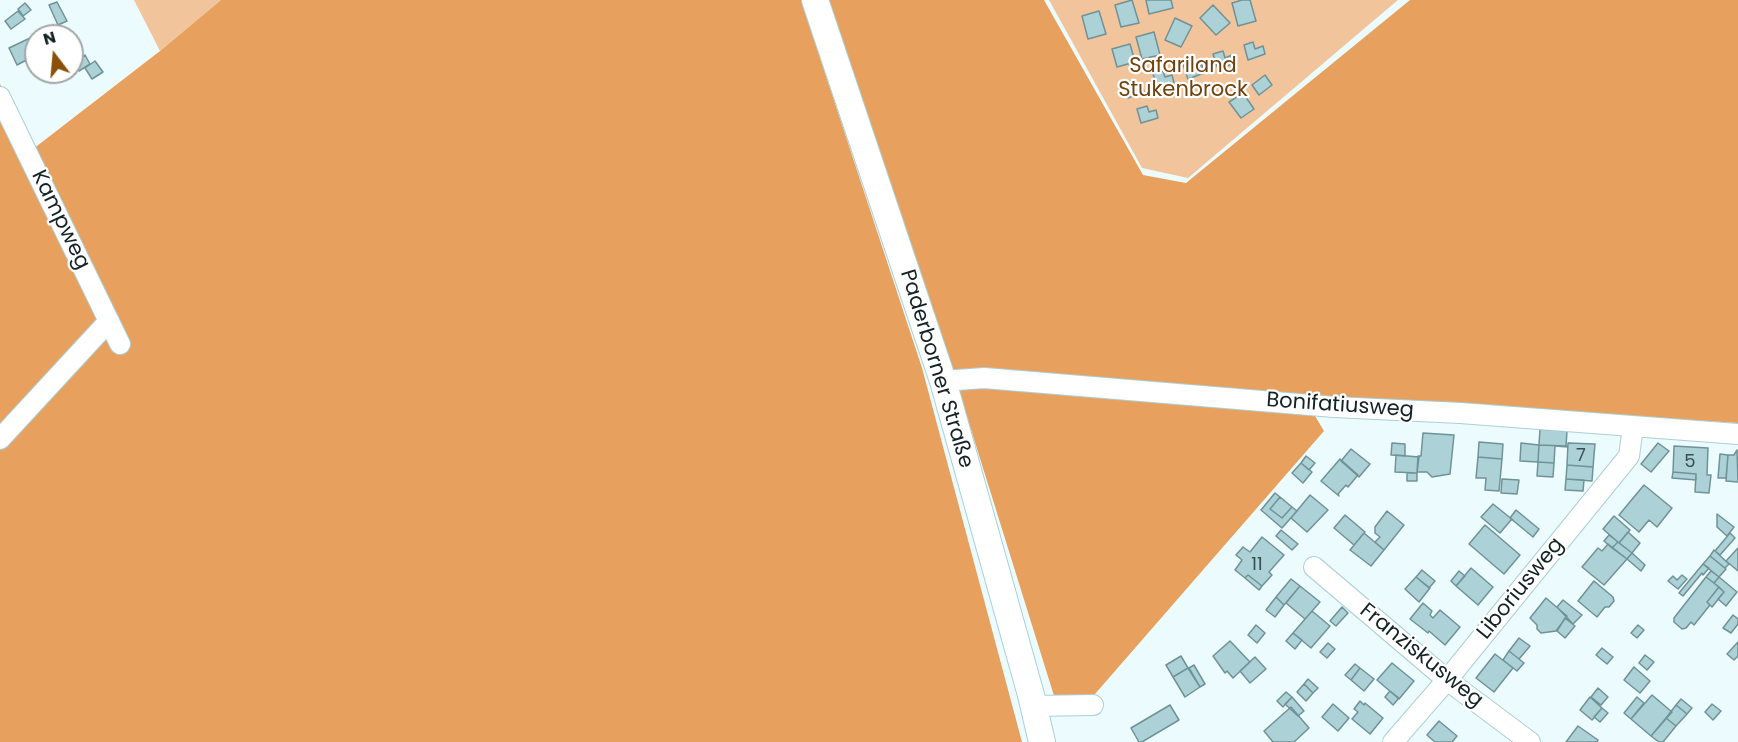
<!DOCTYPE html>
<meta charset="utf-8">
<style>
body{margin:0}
#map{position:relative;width:1738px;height:742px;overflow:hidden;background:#ecfcfe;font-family:Poppins,sans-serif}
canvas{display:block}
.north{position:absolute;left:24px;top:24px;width:60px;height:60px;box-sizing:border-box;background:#fff;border:2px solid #a1a7a7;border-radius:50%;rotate:344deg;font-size:16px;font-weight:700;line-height:24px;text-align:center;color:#132224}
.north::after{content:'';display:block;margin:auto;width:21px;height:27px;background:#8a500a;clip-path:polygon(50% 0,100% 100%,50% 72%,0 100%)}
</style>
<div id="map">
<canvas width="1738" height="742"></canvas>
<div class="north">N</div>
</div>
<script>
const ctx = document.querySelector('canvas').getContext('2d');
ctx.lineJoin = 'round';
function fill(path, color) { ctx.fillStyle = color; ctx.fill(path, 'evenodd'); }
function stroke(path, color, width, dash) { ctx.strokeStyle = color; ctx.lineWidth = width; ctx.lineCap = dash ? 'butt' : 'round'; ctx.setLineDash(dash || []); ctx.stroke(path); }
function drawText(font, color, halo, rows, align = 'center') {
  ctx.font = font + ' Poppins,sans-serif'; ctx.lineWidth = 4.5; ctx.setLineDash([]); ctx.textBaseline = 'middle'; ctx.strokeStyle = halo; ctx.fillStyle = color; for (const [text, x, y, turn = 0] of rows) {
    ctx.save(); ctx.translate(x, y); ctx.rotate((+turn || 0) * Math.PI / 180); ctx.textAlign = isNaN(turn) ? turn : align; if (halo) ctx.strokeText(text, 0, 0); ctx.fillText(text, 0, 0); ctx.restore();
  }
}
const green = new Path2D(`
 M134,0H221L160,51Z
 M1049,0H1398L1188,178L1142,168Z`);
const forest = new Path2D(`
 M221,0H801L922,368L1022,742H0V84L33,149L160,51Z
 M829,0H1044L1143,175L1186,183L1410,0H1738V423L1303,396L1324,431L1095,694L1055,699L959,391Z`);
const building = new Path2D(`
 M1132,0L1139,23L1121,27L1115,5Z
 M1146,0H1171L1173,8L1149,14Z
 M1242,0H1250L1256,21L1238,26L1232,3Z
 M57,2L67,21L58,25L49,5Z
 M25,3L31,10L23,16L18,9Z
 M1213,5L1230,23L1216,35L1200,18Z
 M18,11L25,19L11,29L5,21Z
 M1099,11L1106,34L1088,39L1082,16Z
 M1175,18L1192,26L1181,47L1165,40Z
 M47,30L50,36H36V55L17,65L9,48Z
 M1154,32L1160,55L1142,59L1136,37Z
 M1253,42L1255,49L1263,46L1265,54L1248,60L1244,45Z
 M1130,44L1135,62L1117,67L1112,49Z
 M1223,51L1225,58L1232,55L1235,63L1218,69L1213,54Z
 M85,55L90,64L79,71L74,62Z
 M95,61L103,72L92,79L85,68Z
 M1192,61L1195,68L1202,65L1204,73L1188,79L1183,64Z
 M1163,71L1165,77L1172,75L1174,83L1158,89L1153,74Z
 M1265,75L1272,85L1259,95L1252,85Z
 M1133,80L1135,87L1142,85L1144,92L1128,98L1123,83Z
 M1243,93L1254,109L1241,118L1229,102Z
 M1147,106L1149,112L1156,110L1158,118L1141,123L1137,109Z
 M1540,429L1567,431L1566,446L1539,445Z
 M1423,433L1454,435L1450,474L1432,477L1427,472H1417L1418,456H1421Z
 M1479,442L1503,444L1502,459L1478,457Z
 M1392,443L1405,444V456L1391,455Z
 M1521,443L1539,445L1538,462L1520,461Z
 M1568,443L1595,444L1593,467L1567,465Z
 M1658,443L1669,451L1651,472L1641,464Z
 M1539,445L1566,446L1568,447L1555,446L1554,463L1538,462Z
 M1674,446L1708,448L1707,475H1711L1709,493L1695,492L1696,474L1673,472Z
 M1351,449L1370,464L1359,477L1341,461Z
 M1737,450L1738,482L1726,481L1728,455H1734Z
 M1720,454L1728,455L1726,478H1718Z
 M1396,455L1419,457L1417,473L1395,472Z
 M1306,456L1315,463L1309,470L1301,463Z
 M1478,457L1502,459L1499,491L1485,490L1486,478H1476Z
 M1340,459L1358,475L1348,487L1346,485L1338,494L1339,496L1321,481Z
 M1538,462L1554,463L1553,477L1537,476Z
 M1301,463L1312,472L1303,483L1292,473Z
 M1567,465L1593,467L1592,481L1566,479Z
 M1673,472L1696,474V480L1672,478Z
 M1407,473H1417V481H1407Z
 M1502,479L1519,480L1517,494L1501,493Z
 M1566,479L1584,480L1583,491L1565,490Z
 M1644,485L1672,508L1657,527L1649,520L1639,532L1619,515Z
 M1275,493L1280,497L1270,509L1282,518L1292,507L1297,511L1282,528L1261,510Z
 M1310,495L1328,510L1307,532L1291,518Z
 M1280,497L1292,507L1282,518L1270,509Z
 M1493,504L1513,520H1511L1500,533L1481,517Z
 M1516,510L1539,529L1533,537L1510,518Z
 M1387,511L1404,525L1384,550L1375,542L1380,537L1375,533V527Z
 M1717,514L1734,527L1727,536L1717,527Z
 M1345,515L1365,532L1354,545L1334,528Z
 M1614,516L1630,530L1619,543L1603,529Z
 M1485,525L1520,555L1504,574L1469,544Z
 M1281,530L1298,544L1292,550L1276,536Z
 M1628,532L1640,543L1632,553L1619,543Z
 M1364,533L1384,550L1371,566L1350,550Z
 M1730,533L1735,538L1720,555L1715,551Z
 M1609,535L1618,542L1612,548L1604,541Z
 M1262,537L1284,555L1269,572L1272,575L1262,586L1248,575L1245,578L1235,570L1242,560L1236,555L1243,547L1250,552Z
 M1618,542L1632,553L1627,559L1612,548Z
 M1608,544L1627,559L1604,585L1582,567L1598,548L1602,551Z
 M1738,548V571L1726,561Z
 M1714,550L1729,564L1725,568L1710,556Z
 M1632,553L1645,565L1641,571L1627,559Z
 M1710,556L1726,569L1719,577L1703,564Z
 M1703,564L1709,568L1703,575L1702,573L1683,596L1679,593Z
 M1471,568L1493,587L1478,605L1456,586Z
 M1422,570L1435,581L1429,588L1416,577Z
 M1459,571L1465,576L1456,586L1451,581Z
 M1711,571L1719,577L1714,583L1706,577Z
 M1248,575L1262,586L1259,590L1245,578Z
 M1682,575L1687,579L1678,589L1668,581L1673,576L1677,580Z
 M1416,577L1430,588L1419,602L1405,589Z
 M1706,577L1719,587L1707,602L1710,605L1694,625L1691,622L1686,628L1682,629L1674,622V618Z
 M1719,577L1737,592L1726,606L1718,599L1724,592L1714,583Z
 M1291,579L1300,586L1284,605L1276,597Z
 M1594,581L1613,597L1614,601L1609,607H1605L1597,617L1578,601Z
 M1300,586L1320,602L1305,619L1286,603Z
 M1719,587L1724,592L1712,607L1707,602Z
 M1276,597L1284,605L1275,617L1266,610Z
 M1546,598L1567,616L1556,631L1541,633L1537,629V625L1530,618Z
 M1563,600L1582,615L1573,624L1557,607Z
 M1423,603L1432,611L1430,615L1433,618L1440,610L1460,627L1445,645L1429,631L1428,633L1410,619Z
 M1342,607L1348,613L1336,626L1330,621Z
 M1312,611L1330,626L1311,648L1293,633Z
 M1733,615L1738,619V624L1731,633L1723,628Z
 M1565,618L1575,626L1565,638L1557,631Z
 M1256,625L1265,633L1257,643L1248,635Z
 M1638,625L1644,630L1637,638L1631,633Z
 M1293,633L1302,640L1295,649L1286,641Z
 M1519,638L1530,646L1519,659L1509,651Z
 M1230,641L1250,662L1233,678L1227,671L1225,673L1213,656Z
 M1738,642V656L1734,660L1727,654Z
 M1328,643L1335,649L1327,658L1320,652Z
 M1602,648L1613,657L1607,664L1596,655Z
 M1509,651L1524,663L1517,671L1503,660Z
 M1495,654L1513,668L1494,692L1476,678Z
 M1645,655L1654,662L1647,670L1639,663Z
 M1181,656L1188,668L1173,677L1166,665Z
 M1255,657L1266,669L1250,683L1240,671Z
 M1392,663L1414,681L1399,699L1377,680Z
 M1355,664L1360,668L1351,680L1345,675Z
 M1194,665L1205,684L1200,687L1189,668Z
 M1634,667L1650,681L1640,693L1624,680Z
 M1188,668L1200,687L1185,697L1173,677Z
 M1360,668L1374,679L1364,691L1351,680Z
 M1308,679L1318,688L1313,693L1304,684Z
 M1304,684L1313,693L1306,701L1297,692Z
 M1598,688L1608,697L1601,705L1591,697Z
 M1390,691L1399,698L1393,705L1385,697Z
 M1286,692L1292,697L1283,707L1277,701Z
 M1652,695L1672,712L1651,736L1631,719Z
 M1292,697L1304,711L1298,716L1285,704Z
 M1590,697L1602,708L1592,720L1580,710Z
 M1637,697L1644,703L1631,719L1624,713Z
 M1681,699L1692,708L1687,714L1676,705Z
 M1360,701L1364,705L1365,703L1383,718L1370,734L1352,719L1358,712L1354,709Z
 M1333,704L1349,718L1338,731L1322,717Z
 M1712,704L1721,711L1713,720L1705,712Z
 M1170,705L1179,720L1142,742H1139L1131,728Z
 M1676,705L1687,714L1676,726L1666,718Z
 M1291,707L1309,728L1294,742H1273L1264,731Z
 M1602,708L1608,713L1600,722L1594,717Z
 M1666,718L1676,726L1663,742H1659L1651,736Z
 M1439,721L1457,736L1452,742H1435L1427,735Z
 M1578,726L1598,740L1597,742H1566Z`);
const minor = new Path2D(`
 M0,97L120,344
 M943,381L984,378L1334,407L1460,413L1738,434
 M0,439L109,321
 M1314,567L1447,680L1530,742
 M1034,706L1093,705
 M1393,742L1447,680L1629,456L1633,427`);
const major = new Path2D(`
 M815,0L943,381L1031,695L1042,742`);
const numberNames = [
 ["7",1581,456],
 ["5",1690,462],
 ["11",1257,565]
];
const parkNames = [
 ["Safariland",1183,67],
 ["Stukenbrock",1183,91]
];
const streetNames = [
 ["Kampweg",60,220,64],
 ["Paderborner Straße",936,369,73],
 ["Bonifatiusweg",1340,406,4],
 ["Liboriusweg",1521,589,-51],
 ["Franziskusweg",1421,656,39]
];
fill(green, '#f2c49b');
fill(forest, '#e7a05d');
fill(building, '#acd2d7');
stroke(building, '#6f9297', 1.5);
stroke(minor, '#abd0d5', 22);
stroke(major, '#abd0d5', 28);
stroke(minor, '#fff', 20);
stroke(major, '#fff', 26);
drawText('18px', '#394e51', null, numberNames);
drawText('21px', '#70420e', '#fff', parkNames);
drawText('21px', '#132224', '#fff', streetNames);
</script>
